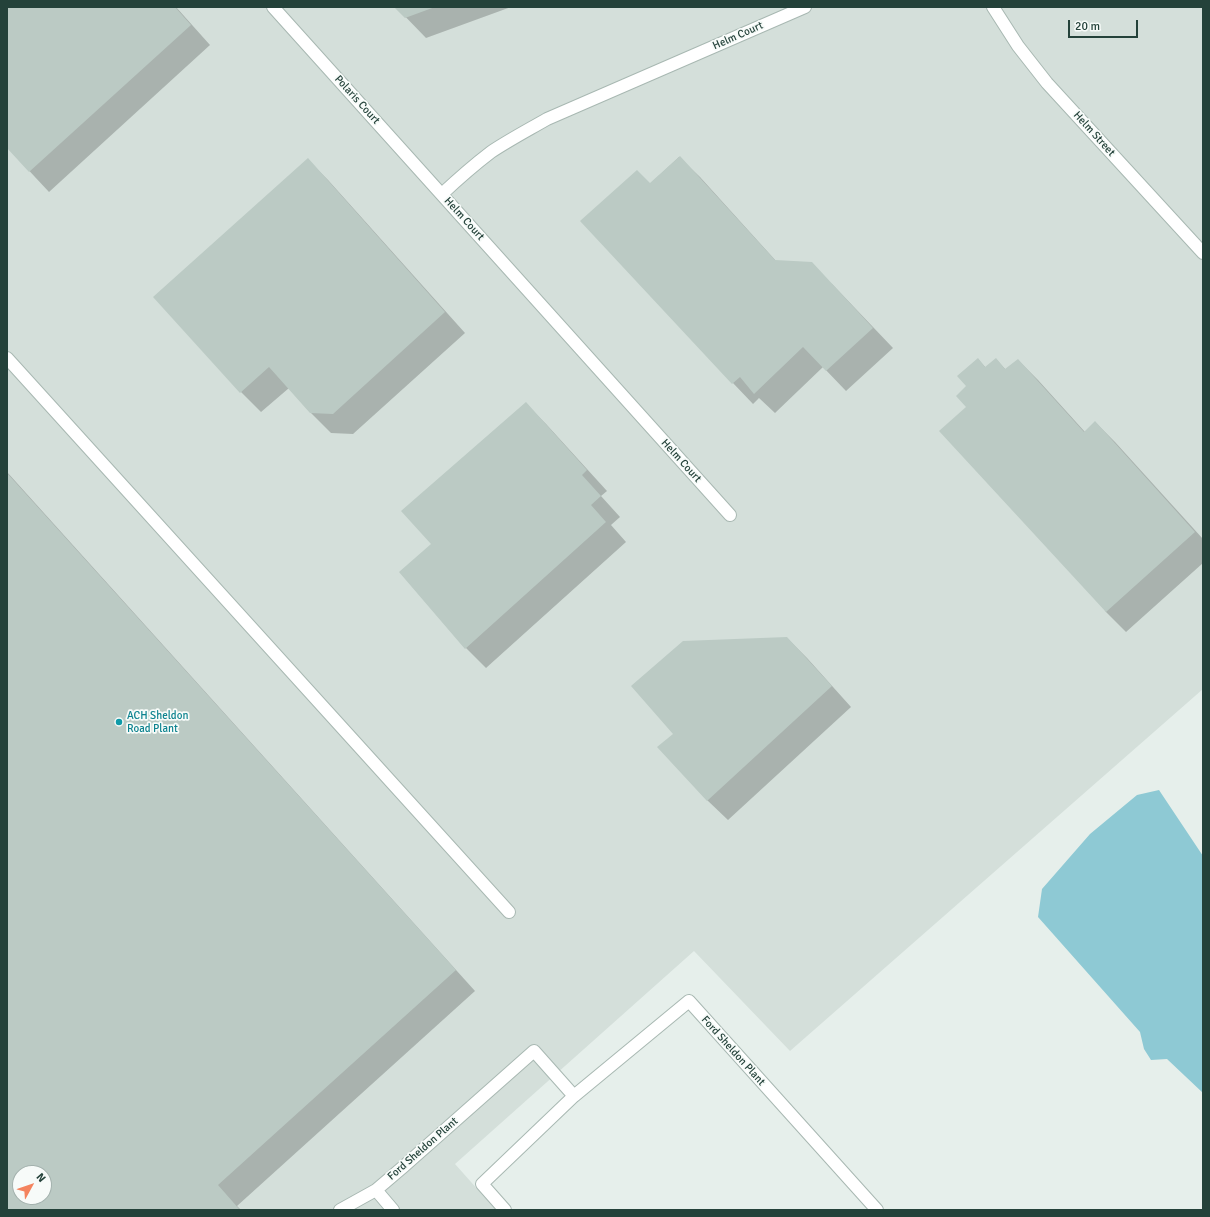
<!DOCTYPE html>
<style>
body{margin:0}
#map{position:relative;width:1210px;height:1217px;overflow:hidden;background:#e6efeb;font-family:Signika,sans-serif}
canvas{display:block}
.frame{position:absolute;inset:0;border:8px solid #24423a;pointer-events:none}
.north{position:absolute;left:12px;top:1165px;width:40px;height:40px;box-sizing:border-box;background:#f7fbf9;border:1px solid #a3b1ad;border-radius:50%;rotate:50deg;font-size:11px;font-weight:700;line-height:16px;text-align:center;color:#24423a}
.north::after{content:'';display:block;margin:auto;width:14px;height:18px;background:#f4845f;clip-path:polygon(50% 0,100% 100%,50% 72%,0 100%)}
.scale{position:absolute;left:1068px;top:20px;width:70px;height:18px;box-sizing:border-box;border:2px solid #24423a;border-top:0;padding-left:5px;font-size:12px;line-height:14px;white-space:nowrap;color:#24423a;-webkit-text-stroke:3px #f7fbf9;paint-order:stroke}
</style>
<div id="map">
<canvas width="1210" height="1217"></canvas>
<div class="frame"></div>
<div class="north">N</div>
<div class="scale">20 m</div>
</div>
<script>
const ctx = document.querySelector('canvas').getContext('2d');
ctx.lineJoin = 'round';
function fill(path, color) { ctx.fillStyle = color; ctx.fill(path, 'evenodd'); }
function stroke(path, color, width, dash) { ctx.strokeStyle = color; ctx.lineWidth = width; ctx.lineCap = dash ? 'butt' : 'round'; ctx.setLineDash(dash || []); ctx.stroke(path); }
function drawText(font, color, halo, rows, align = 'center') {
  ctx.font = font + ' Signika,sans-serif'; ctx.lineWidth = 3.5; ctx.setLineDash([]); ctx.textBaseline = 'middle'; ctx.strokeStyle = halo; ctx.fillStyle = color; for (const [text, x, y, turn = 0] of rows) {
    ctx.save(); ctx.translate(x, y); ctx.rotate((+turn || 0) * Math.PI / 180); ctx.textAlign = isNaN(turn) ? turn : align; if (halo) ctx.strokeText(text, 0, 0); ctx.fillText(text, 0, 0); ctx.restore();
  }
}
const built = new Path2D(`
 M7,7H1203V689L790,1051L694,951L455,1164L496,1210H7ZM20,1173H44V1197H20Z`);
const water = new Path2D(`
 M1159,790L1203,856V1093L1167,1059L1151,1060L1144,1049L1140,1032L1038,917L1042,889L1090,834L1137,795Z`);
const shadow = new Path2D(`
 M7,7H176L210,45L49,192L7,147Z
 M396,7H511L426,38Z
 M679,157L700,177L776,261L832,284L893,348L846,391L823,367L775,413L759,398L753,404L733,383L582,221L650,184Z
 M308,160L328,180L465,333L353,434L331,433L310,412L289,388L261,412L241,392Z
 M978,359L986,368L996,359L1006,370L1018,360L1038,380L1085,432L1095,422L1115,442L1203,539V563L1126,632L1106,612L967,407V386Z
 M526,404L546,424L607,491L601,496L620,517L611,525L626,542L486,668L466,648L400,572L433,544Z
 M7,472L475,991L237,1206L241,1210H7ZM20,1173H44V1197H20Z
 M787,638L807,658L851,707L728,820L707,800Z`);
const building = new Path2D(`
 M7,7H175L191,25L29,172L7,148Z
 M394,7H435L405,18Z
 M680,156L775,260L812,262L873,328L826,371L803,347L754,394L740,377L732,384L580,221L637,170L650,183Z
 M308,158L445,312L333,414L310,413L269,367L240,393L153,297Z
 M978,358L985,367L996,358L1005,369L1018,359L1084,432L1095,421L1195,532L1106,612L939,431L966,407L956,396L966,386L957,376Z
 M526,402L587,470L582,475L601,496L591,505L606,522L465,649L399,572L431,544L401,511Z
 M7,473L456,970L218,1185L240,1210H7ZM20,1173H44V1197H20Z
 M787,637L832,686L707,801L657,747L673,734L631,686L683,641Z`);
const minor = new Path2D(`
 M273,7L730,515
 M993,7L1018,46L1047,83L1203,253
 M442,194C458,179 474,165 491,152C509,140 528,130 547,119L805,7
 M7,358L509,912
 M574,1096L689,1001L877,1210
 M340,1210L376,1190
 M393,1210L376,1190L403,1167L534,1051L574,1096L482,1184L505,1210`);
const markers = [
 [119,722,4,"#0f9aa8"]
];
const streetNames = [
 ["Helm Court",738,36,-24],
 ["Polaris Court",357,100,48],
 ["Helm Street",1094,134,48],
 ["Helm Court",464,219,48],
 ["Helm Court",681,461,48],
 ["Ford Sheldon Plant",733,1051,48],
 ["Ford Sheldon Plant",423,1149,-41]
];
const cultureNames = [
 ["ACH Sheldon",127,716],
 ["Road Plant",127,729]
];
fill(built, '#d4dfda');
fill(water, '#8ec9d4');
fill(shadow, '#0003');
fill(building, '#bbcac4');
stroke(minor, '#a8b8b2', 14);
stroke(minor, '#fff', 12);
for (const [x, y, r, color] of markers) { const dot = new Path2D(); dot.arc(x, y, r, 0, 2 * Math.PI); ctx.fillStyle = color; ctx.fill(dot); stroke(dot, '#f7fbf9', 1.5); }
drawText('11px', '#24423a', '#f7fbf9', streetNames);
drawText('11px', '#0d838f', '#f7fbf9', cultureNames, 'left');
</script>
